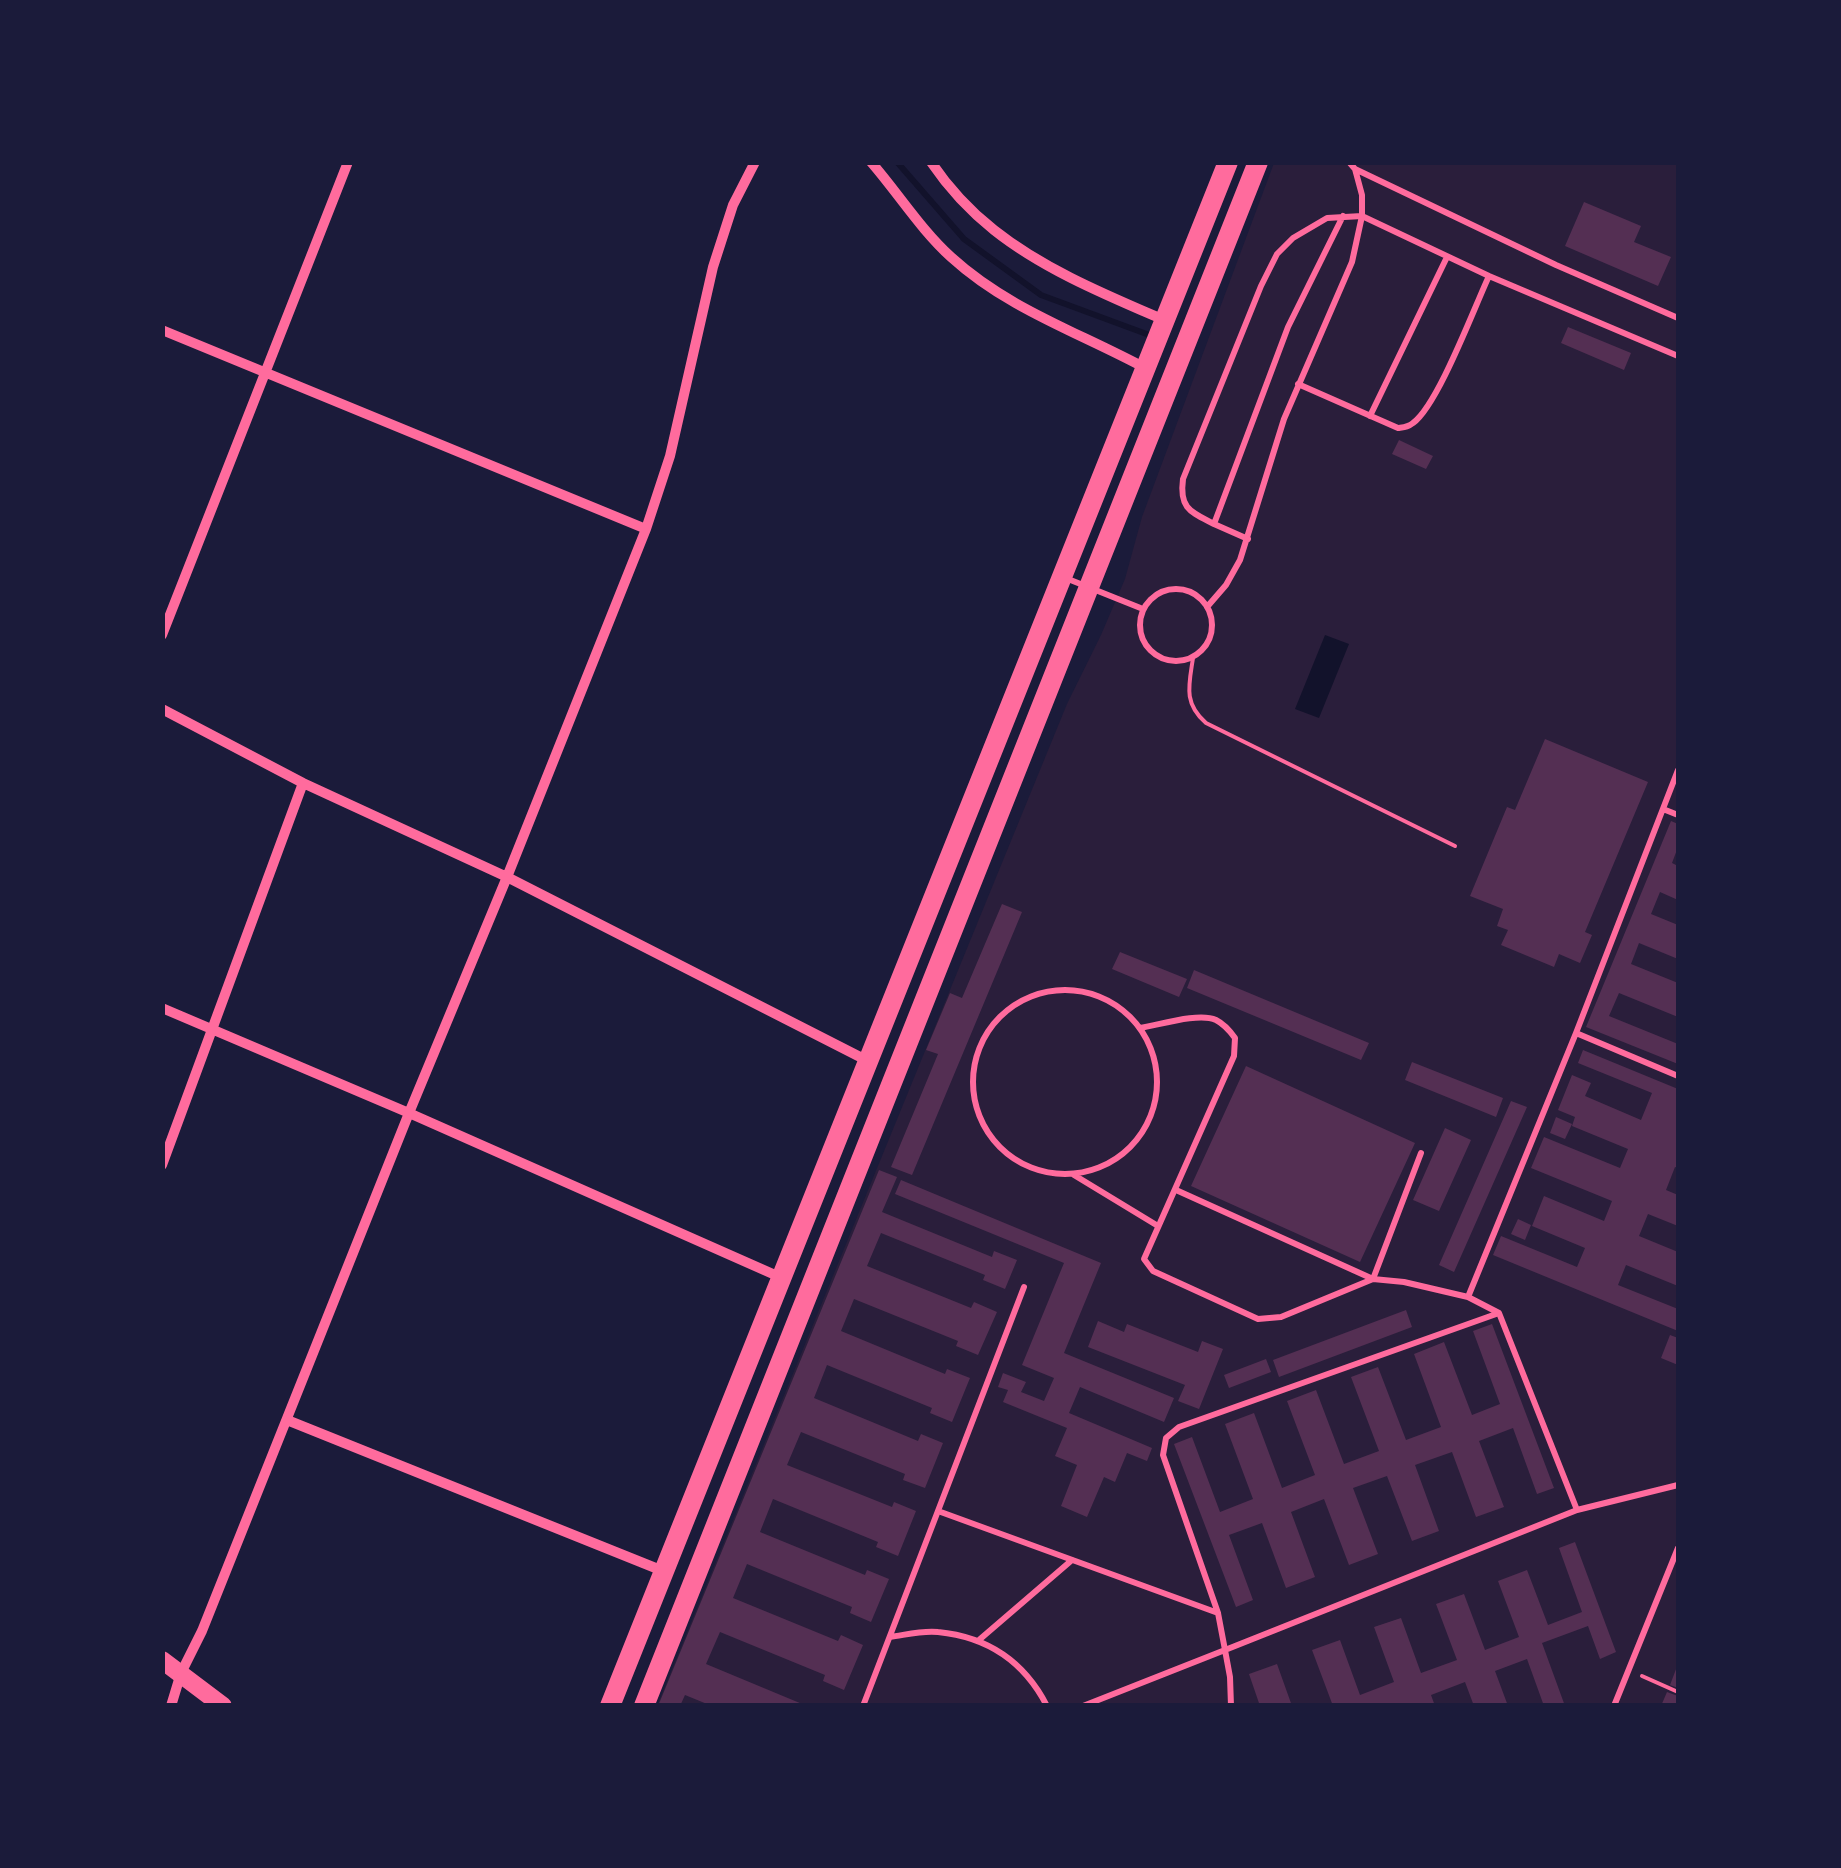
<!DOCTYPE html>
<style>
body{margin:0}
#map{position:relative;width:1841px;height:1868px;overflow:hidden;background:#1b1b3a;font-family:"Noto Serif",serif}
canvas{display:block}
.frame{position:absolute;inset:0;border:165px solid #1b1b3a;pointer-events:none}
</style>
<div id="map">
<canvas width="1841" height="1868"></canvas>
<div class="frame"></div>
</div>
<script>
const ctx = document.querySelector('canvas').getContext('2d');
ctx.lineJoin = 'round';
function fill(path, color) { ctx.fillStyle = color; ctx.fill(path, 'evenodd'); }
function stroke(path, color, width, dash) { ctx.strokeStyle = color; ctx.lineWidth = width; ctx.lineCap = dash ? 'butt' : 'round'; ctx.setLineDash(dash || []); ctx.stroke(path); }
const green = new Path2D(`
 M1274,163H1678V1705L657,1706L1067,704L1101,635L1125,579L1142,517Z`);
const water = new Path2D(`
 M1325,635L1349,644L1319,718L1295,709Z`);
const stream = new Path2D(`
 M897,162L964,239L1041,295L1152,336`);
const building = new Path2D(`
 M1584,202L1641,226L1634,242L1671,257L1658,286L1565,246Z
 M1568,327L1631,353L1624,370L1561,343Z
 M1399,440L1433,456L1426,469L1392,454Z
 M1545,739L1648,782L1585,932L1592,935L1580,963L1559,954L1554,967L1501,945L1508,930L1497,926L1503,909L1470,896L1507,807L1515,810Z
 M1671,821L1678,824V847L1672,863L1678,866V900L1660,892L1651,914L1678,925V959L1639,943L1631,964L1678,983V1017L1619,993L1609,1016L1678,1044V1064L1586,1027Z
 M1002,904L1022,912L912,1175L891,1167L938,1054L926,1050L950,993L962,998Z
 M1120,952L1187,979L1179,997L1112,969Z
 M1194,970L1369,1043L1361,1060L1187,988Z
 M1583,1050L1678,1089V1168L1675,1167L1666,1190L1678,1195V1226L1648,1214L1639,1236L1678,1252V1286L1626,1265L1618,1285L1678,1309V1331L1493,1255L1501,1236L1577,1267L1585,1248L1532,1226L1544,1196L1604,1221L1612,1201L1531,1168L1544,1137L1620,1168L1628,1149L1572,1126L1575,1117L1558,1110L1572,1075L1591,1083L1585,1096L1641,1120L1652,1093L1578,1063Z
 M1412,1062L1503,1098L1496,1117L1405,1080Z
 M1246,1066L1415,1143L1360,1262L1191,1186Z
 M1511,1101L1527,1107L1454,1272L1439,1265Z
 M1556,1117L1572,1124L1565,1139L1550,1133Z
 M1445,1128L1471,1140L1439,1211L1413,1200Z
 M879,1170L897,1177L882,1212L992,1257L994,1251L1017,1260L1005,1289L983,1280L985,1275L881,1233L867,1266L971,1308L974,1302L997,1312L978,1355L956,1346L958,1341L854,1299L841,1331L945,1374L947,1369L970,1378L952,1422L930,1413L932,1408L827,1365L814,1398L918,1441L921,1434L943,1443L925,1488L903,1480L905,1474L801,1432L787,1465L892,1507L894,1502L916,1511L898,1556L876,1547L878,1542L773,1499L760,1532L865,1575L867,1570L889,1579L871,1622L850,1613L852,1607L747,1564L733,1598L838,1641L841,1635L863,1645L844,1690L823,1681L825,1675L720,1632L706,1664L807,1706H712L685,1695L680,1706H658Z
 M901,1180L1101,1263L1064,1353L1174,1398L1164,1422L1080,1387L1069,1413L1152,1448L1147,1461L1127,1453L1115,1482L1104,1477L1087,1517L1061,1506L1077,1465L1055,1456L1067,1428L1003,1402L1008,1390L998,1387L1003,1373L1026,1382L1021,1392L1044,1401L1054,1378L1022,1365L1064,1263L895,1194Z
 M1518,1219L1531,1225L1525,1240L1511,1234Z
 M1406,1310L1412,1327L1279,1377L1273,1360Z
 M1098,1321L1124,1332L1127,1324L1198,1352L1202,1341L1223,1349L1199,1409L1178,1401L1185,1385L1088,1347Z
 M1492,1324L1554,1488L1537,1494L1513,1428L1479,1441L1504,1507L1476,1517L1452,1452L1415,1465L1439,1531L1412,1541L1387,1476L1353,1488L1378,1554L1349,1565L1324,1499L1291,1512L1315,1577L1286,1588L1262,1523L1229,1535L1253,1600L1236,1607L1174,1444L1192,1437L1220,1512L1253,1499L1225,1424L1254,1413L1282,1488L1315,1475L1287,1401L1316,1390L1344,1464L1379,1451L1351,1377L1378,1367L1406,1440L1441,1427L1414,1354L1444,1342L1472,1415L1500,1404L1473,1331Z
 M1670,1335L1678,1338V1365L1661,1358Z
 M1266,1359L1271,1372L1229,1388L1224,1375Z
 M1575,1542L1616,1652L1600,1659L1588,1626L1542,1643L1565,1706H1544L1527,1659L1495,1671L1508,1706H1474L1465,1682L1431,1695L1435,1706H1333L1312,1650L1340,1640L1360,1695L1394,1682L1374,1627L1401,1618L1421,1673L1457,1660L1436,1604L1464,1594L1485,1650L1519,1637L1498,1581L1527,1570L1548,1625L1582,1612L1559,1548Z
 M1277,1664L1292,1706H1260L1249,1674Z
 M1678,1664V1688L1670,1685Z
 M1667,1692L1678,1696V1706H1661Z`);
const path = new Path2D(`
 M1193,658C1189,685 1183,703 1206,723L1455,846
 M1642,1676L1678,1692`);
const service = new Path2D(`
 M1349,162L1355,169L1556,265L1678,318
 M1298,384L1398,428C1405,427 1408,427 1413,423C1438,405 1474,308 1489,276
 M1370,416L1447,257
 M1214,524C1191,512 1179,509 1183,479L1261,286L1277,254L1293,238L1327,218L1362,216L1489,276L1678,356
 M1248,539L1214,524L1288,327L1343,216
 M1068,579L1143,609
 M1140 625a36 36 0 1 1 72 0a36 36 0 1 1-72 0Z
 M1207,607L1226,585L1240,560L1284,419L1352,262L1362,216V195L1355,169
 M1678,770L1576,1033L1468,1297L1499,1313L1577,1510L1678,1485
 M1663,809L1678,815
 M973 1082a92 92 0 1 1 184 0a92 92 0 1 1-184 0Z
 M1140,1028C1159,1025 1199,1012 1216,1020C1224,1024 1230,1031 1235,1038L1234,1056L1144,1259L1153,1271L1258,1319L1281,1317L1373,1279L1404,1282L1468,1297
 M1576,1033L1678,1076
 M1074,1175L1158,1226
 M1176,1190L1373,1279L1421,1153
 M1499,1313L1179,1427L1166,1438L1163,1455L1218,1613L1225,1650L1577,1510
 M938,1511L1218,1613
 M890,1637C905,1635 923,1630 938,1632C988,1637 1024,1661 1047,1706
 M979,1640L1072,1560
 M863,1706L1024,1287
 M1083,1706L1225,1650L1230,1677L1231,1706
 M1614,1706L1678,1548`);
const minor = new Path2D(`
 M871,162C898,193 921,230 951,257C1008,309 1078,332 1145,368
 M931,162C948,187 970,211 994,230C1043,269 1106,295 1164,320
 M162,330L646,529
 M162,635L348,162
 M162,709L303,783L507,877L868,1061
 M162,1008L409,1113L782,1278
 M162,1165L303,783
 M287,1420L663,1571
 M171,1706L181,1673L202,1631L409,1113L507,877L646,529L670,456L713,267L733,205L755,162`);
const secondary = new Path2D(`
 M162,1660L223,1706`);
const primary = new Path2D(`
 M610,1706L1228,162
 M644,1706L1258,162`);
fill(green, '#2a1e3b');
fill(water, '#12122b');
stroke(stream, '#12122b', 6);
fill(building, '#542f53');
stroke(path, '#ff6b9d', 4);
stroke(service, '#ff6b9d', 6);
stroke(minor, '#ff6b9d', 10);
stroke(secondary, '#ff6b9d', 18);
stroke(primary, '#ff6b9d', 20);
</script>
